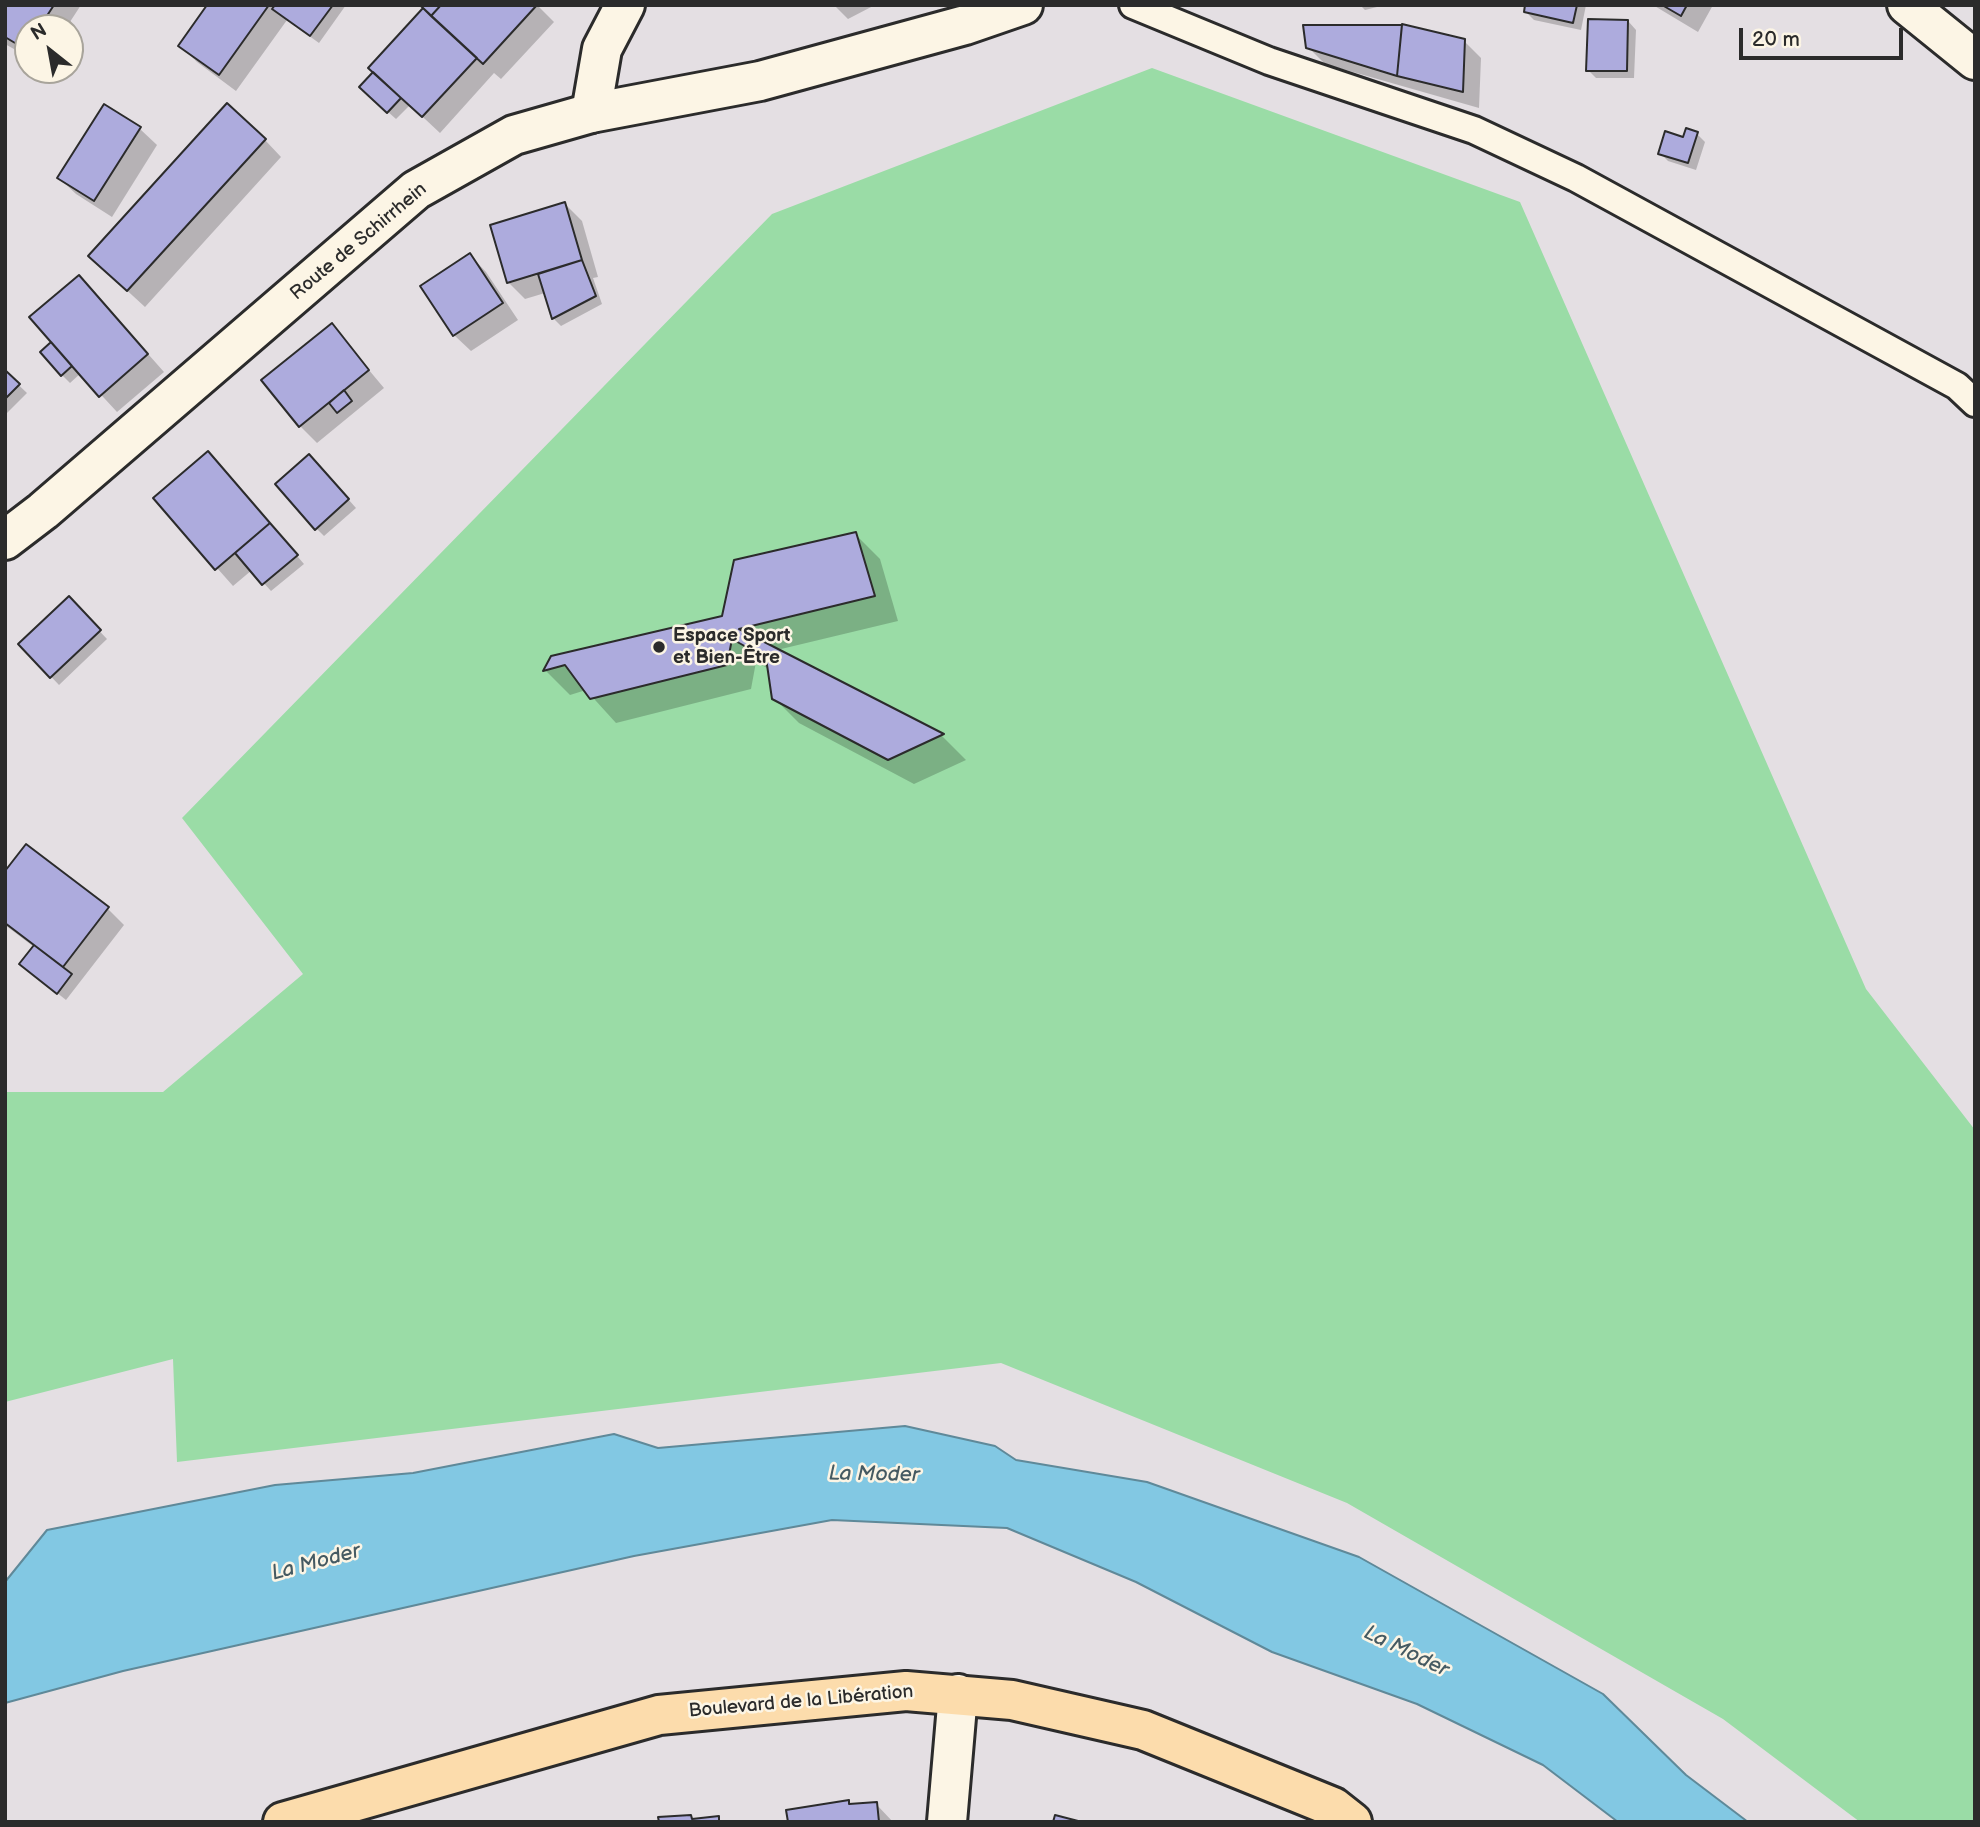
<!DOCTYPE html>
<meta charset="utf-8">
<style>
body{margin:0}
#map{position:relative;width:1980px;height:1827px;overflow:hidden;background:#e4dfe3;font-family:"Balsamiq Sans",sans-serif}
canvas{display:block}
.frame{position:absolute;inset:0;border:7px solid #2b2b2b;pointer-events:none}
.north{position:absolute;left:14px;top:14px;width:70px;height:70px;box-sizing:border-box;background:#fcf5e5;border:2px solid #a8a49b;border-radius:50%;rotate:329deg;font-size:19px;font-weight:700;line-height:28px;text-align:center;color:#2b2b2b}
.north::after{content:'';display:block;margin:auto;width:24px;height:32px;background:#2b2b2b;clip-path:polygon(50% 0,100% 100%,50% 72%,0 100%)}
.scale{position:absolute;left:1739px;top:28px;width:164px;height:32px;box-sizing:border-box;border:4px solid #2b2b2b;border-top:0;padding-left:9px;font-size:21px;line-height:24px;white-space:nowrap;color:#2b2b2b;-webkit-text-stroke:5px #fcf5e5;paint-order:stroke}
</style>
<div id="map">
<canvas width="1980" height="1827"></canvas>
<div class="frame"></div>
<div class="north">N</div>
<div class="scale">20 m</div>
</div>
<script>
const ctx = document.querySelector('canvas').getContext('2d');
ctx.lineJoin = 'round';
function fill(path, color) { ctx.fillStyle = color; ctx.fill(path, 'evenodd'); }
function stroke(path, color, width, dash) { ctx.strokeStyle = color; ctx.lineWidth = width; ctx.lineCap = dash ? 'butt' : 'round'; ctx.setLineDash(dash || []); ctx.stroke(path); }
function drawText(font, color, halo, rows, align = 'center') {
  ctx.font = font + ' "Balsamiq Sans",sans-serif'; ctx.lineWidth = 5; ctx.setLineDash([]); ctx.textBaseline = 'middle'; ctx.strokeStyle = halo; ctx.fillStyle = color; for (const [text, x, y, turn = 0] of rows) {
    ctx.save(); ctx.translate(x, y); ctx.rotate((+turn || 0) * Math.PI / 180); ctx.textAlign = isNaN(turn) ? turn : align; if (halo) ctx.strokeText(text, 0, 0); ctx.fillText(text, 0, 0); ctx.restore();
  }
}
const green = new Path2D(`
 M1152,68L1520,202L1866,989L1975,1130V1822H1860L1723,1719L1347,1503L1001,1363L177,1462L173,1359L5,1402V1092H163L303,974L182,818L772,214Z`);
const water = new Path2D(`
 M905,1426L995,1446L1016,1460L1147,1482L1359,1557L1603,1694L1686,1775L1748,1822H1618L1543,1765L1417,1704L1272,1652L1136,1582L1007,1528L832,1520L634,1556L123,1671L5,1703V1582L47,1530L275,1485L413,1473L614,1434L658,1448Z`);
const shadow = new Path2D(`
 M5,5H81L66,28H28V57L5,44Z
 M209,5H346L319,43L287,20L236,91L197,62L180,45Z
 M421,5H537L554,22L501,79L494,73L440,133L410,105L396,119L369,95L425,9Z
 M834,5H875L848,19Z
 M1360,5H1385L1365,10Z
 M1527,5H1586L1581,30L1534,20L1526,12Z
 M1653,5H1713L1698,32Z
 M1628,21L1636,30L1634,78H1596L1588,70Z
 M1464,41L1481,58L1479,108L1325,64L1308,47Z
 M105,106L140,129L157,145L112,217L76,194L59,178Z
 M1697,134L1705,142L1696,170L1668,161L1660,153Z
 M265,140L281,157L145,307L108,273Z
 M565,204L582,221L598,277L593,278L602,304L561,326L553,318L545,293L525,299L508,282Z
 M470,255L486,272L518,320L471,351L454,335Z
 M95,294L164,372L117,412L81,373L70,383L62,375L50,344Z
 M332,326L384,388L317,443L300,426Z
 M5,372L27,393L5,415Z
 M208,453L304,564L271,591L252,570L233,586L155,498Z
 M317,464L356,508L324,536L316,528Z
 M855,534L880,559L898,621L777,650L942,736L966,760L914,784L799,723L774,698L769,669L756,662L751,689L616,723L586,690L570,695L545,670L552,658L723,617Z
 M69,599L107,639L59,685L20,644Z
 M5,874L108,909L124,925L66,1000L21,964L34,947L5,925Z
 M848,1802L852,1806L876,1804L893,1822H789L817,1809V1805Z`);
const building = new Path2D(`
 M5,5H54L39,28H28V44L25,49L5,37Z
 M207,5H269L219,75L178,46Z
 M275,5H333L310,36L272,9Z
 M420,5H441L431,16Z
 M441,5H537L483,64L431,16Z
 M1525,5H1577L1573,23L1524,12Z
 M1662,5H1687L1681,16Z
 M423,8L477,58L422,117L368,68Z
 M1588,19L1628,20L1627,71H1586Z
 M1402,24L1465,39L1463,92L1397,76Z
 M1303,25H1402L1397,76L1306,48Z
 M373,72L401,98L387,113L359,87Z
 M227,103L266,139L127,291L88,256Z
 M104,104L141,127L94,201L57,178Z
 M1686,128L1698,132L1688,163L1658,154L1665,131L1683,137Z
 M565,202L582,260L507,283L490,225Z
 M470,253L503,303L453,336L420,286Z
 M582,260L596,296L552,319L538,274Z
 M79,275L148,354L99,397L29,317Z
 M332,323L369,370L299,427L261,380Z
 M51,342L72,366L61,376L40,352Z
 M5,370L20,384L5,399Z
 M344,390L352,401L337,413L329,403Z
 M208,451L270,523L215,570L153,498Z
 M309,454L349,499L315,530L275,484Z
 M270,523L298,555L262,585L235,553Z
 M856,532L875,596L739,629L944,734L888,760L772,699L766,658L732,639L727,665L590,699L565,665L543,671L551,656L722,616L734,560Z
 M69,596L101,630L50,678L18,644Z
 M26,844L109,907L63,967L5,923V871Z
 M34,945L72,974L57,994L19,964Z
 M849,1800V1804L877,1802L879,1822H788L786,1810Z
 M691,1815L692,1819L719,1816V1822H659L658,1817Z
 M1055,1815L1082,1822H1053Z`);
const lane = new Path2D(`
 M1133,5L1269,61L1474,130L1576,178L1957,386L1975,403`);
const street = new Path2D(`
 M1907,5L1975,60
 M591,113L602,49L625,5
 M947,1822L958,1694`);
const secondary = new Path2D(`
 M5,540L43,511L416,190L514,135L591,113L760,81L965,25L1023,5`);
const primary = new Path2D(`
 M283,1822L659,1715L906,1691L1012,1700L1143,1730L1333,1807L1352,1822`);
const markers = [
 [659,647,7,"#2b2b2b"]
];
const streetNames = [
 ["Route de Schirrhein",359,242,-40],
 ["Boulevard de la Libération",801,1702,-5]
];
const poiNames = [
 ["Espace Sport",673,636],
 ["et Bien-Être",673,658]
];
const waterNames = [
 ["La Moder",874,1475,1],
 ["La Moder",316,1563,-15],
 ["La Moder",1406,1652,26]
];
fill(green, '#9adca6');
fill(water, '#82c8e3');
stroke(water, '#5f8999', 2);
fill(shadow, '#0003');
fill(building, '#adabdd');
stroke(building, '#2b2b2b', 2);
stroke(lane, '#2b2b2b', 32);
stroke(street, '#2b2b2b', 44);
stroke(secondary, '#2b2b2b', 44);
stroke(primary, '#2b2b2b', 44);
stroke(lane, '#fcf5e5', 26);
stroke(street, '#fcf5e5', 38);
stroke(secondary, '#fcf5e5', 38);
stroke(primary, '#fcdcac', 38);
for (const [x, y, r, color] of markers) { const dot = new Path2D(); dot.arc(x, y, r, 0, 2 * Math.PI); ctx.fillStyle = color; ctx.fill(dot); stroke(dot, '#fcf5e5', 2.5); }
drawText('19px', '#2b2b2b', '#fcf5e5', streetNames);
drawText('bold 19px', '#2b2b2b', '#fcf5e5', poiNames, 'left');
drawText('italic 21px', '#455a62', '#fcf5e5', waterNames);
</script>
